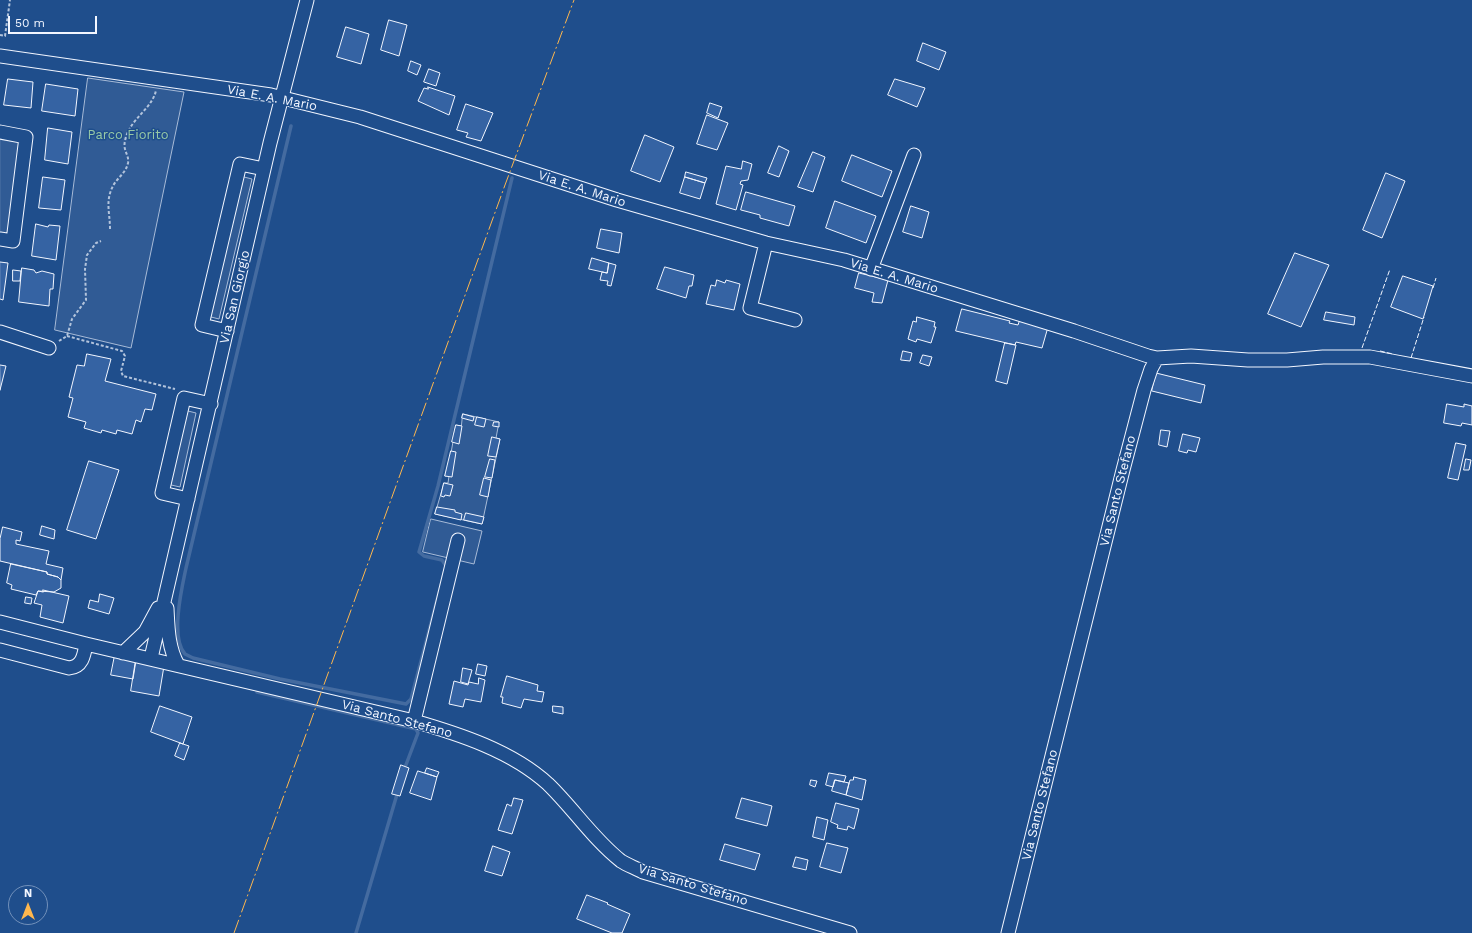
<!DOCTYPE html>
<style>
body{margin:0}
#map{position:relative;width:1472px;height:933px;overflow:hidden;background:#1f4e8c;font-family:"Work Sans",sans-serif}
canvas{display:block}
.north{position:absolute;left:8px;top:885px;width:40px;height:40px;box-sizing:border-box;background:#1f4e8c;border:1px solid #7391ba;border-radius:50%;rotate:0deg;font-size:11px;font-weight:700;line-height:16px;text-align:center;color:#f2f6ff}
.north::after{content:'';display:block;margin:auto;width:14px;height:18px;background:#ffb74d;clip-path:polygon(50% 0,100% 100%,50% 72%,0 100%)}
.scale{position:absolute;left:8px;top:16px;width:89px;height:18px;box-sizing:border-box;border:2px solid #f2f6ff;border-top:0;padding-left:5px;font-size:12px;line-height:14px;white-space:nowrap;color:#f2f6ff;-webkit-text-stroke:3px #1f4e8c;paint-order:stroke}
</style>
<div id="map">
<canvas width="1472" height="933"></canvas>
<div class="north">N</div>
<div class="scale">50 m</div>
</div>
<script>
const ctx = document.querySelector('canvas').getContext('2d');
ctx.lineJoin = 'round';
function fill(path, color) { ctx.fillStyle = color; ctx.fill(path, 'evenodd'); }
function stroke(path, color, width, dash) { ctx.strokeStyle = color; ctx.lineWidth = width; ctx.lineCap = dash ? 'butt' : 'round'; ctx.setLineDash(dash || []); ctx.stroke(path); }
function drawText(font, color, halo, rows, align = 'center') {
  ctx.font = font + ' "Work Sans",sans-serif'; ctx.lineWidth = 3; ctx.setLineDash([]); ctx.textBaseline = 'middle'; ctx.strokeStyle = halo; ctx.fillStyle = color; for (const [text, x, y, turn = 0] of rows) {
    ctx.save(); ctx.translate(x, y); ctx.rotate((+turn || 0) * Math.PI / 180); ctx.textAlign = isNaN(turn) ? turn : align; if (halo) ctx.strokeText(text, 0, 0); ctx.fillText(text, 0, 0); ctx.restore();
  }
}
const built = new Path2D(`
 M88,78L184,92L131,348L55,330Z
 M0,132L26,136L13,241L0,239Z
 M232,174L252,179L219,319L199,314Z
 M176,408L196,413L180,487L158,482Z
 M463,414L499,422L496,438L500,439L482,524L435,514L444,483H448L449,476H445L449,464L456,425L461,426Z
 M431,519L482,531L474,564L423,552Z`);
const stream = new Path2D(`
 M291,126L186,568C182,587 170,638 185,654C187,655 191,657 193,658L280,679L406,704L411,699L446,566L442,560L424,556L419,552L438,486L512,178
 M257,692L416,729L418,733L404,770
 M356,933L398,791`);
const building = new Path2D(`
 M389,20L407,25L399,56L381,50Z
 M346,27L369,34L361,64L337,57Z
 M923,43L946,52L939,70L917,61Z
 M411,61L421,65L417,75L408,71Z
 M429,69L440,73L436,86L424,82Z
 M8,79L33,82L31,108L4,105Z
 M895,79L925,88L917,107L888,95Z
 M46,84L78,89L75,116L42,111Z
 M428,87L455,96L449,115L418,101L424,88L428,89Z
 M710,103L722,107L718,118L707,113Z
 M466,104L493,113L481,141L466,137L468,133L457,130Z
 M707,115L728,123L717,150L697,144Z
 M48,128L72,132L68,164L45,160Z
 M645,135L674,147L660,182L631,171Z
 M779,146L789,151L779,177L768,173Z
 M813,152L825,157L813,192L798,187Z
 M852,155L892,171L882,197L842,181Z
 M743,161L752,164L748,180L741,181L740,184L743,185L736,210L716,204L726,166L741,169Z
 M686,172L707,178L705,183L685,177Z
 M1386,173L1405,181L1382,238L1363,230Z
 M43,177L65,180L61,210L39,208Z
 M685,177L705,183L700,199L680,193Z
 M746,192L795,206L789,226L760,218V215L741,210Z
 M835,201L876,216L866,243L826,228Z
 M911,206L929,212L922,238L903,232Z
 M36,224L48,227L49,225L60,226L56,260L32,256Z
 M601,229L622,233L619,253L597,248Z
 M1295,253L1329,265L1301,327L1268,314Z
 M592,258L609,263L607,273L589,269Z
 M0,262L8,263L3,300L0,299Z
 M609,263L616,265L611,286L607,285L608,281L600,280L602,272L607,273Z
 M665,267L694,275L692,286H689L686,298L657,289Z
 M22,268L34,270L36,273L42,271L54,274L53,289H50L49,306L19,302Z
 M13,270L21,271L20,281H13Z
 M859,273L888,280L882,303L872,302L874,293L855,288Z
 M1403,276L1433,286L1423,319L1391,307Z
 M717,280L725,283L726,280L740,284L734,310L706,304L711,285L715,286Z
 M962,309L1010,321L1009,323L1018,325L1020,319L1048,327L1042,348L1016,342L1015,345L956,331Z
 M1326,312L1355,317L1354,325L1324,320Z
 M917,317L935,322L934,327H936L931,343L917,339L916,342L908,339L913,321L916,322Z
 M1005,343L1016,345L1007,384L996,381Z
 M903,351L912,353L910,361L901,360Z
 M87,354L111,359L105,381L156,394L152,410L145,409L141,422L136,420L132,434L117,430L116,434L102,430L101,433L84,428L86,422L68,417L73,398L69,397L77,365L84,366Z
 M923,355L932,357L929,366L920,363Z
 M0,365L6,366L0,390Z
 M1156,373L1205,385L1201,403L1152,391Z
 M1447,404L1464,407V404L1472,406V425L1462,423L1461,426L1444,423Z
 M463,414L474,417L473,421L462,418Z
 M477,417L486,419L484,427L475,425Z
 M494,422H499V427L493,426Z
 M456,425L462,426L459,444L452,442Z
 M1161,430L1170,431L1167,447L1159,445Z
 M1183,434L1200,438L1196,452L1188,450L1187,453L1179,451Z
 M492,437L500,439L496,457L488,456Z
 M1456,443L1466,445L1458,480L1448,478Z
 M451,451L456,452L452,477L445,476Z
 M490,459L495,460L492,478L485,477Z
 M1466,459L1471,460L1469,470H1464Z
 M89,461L119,470L96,539L67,530Z
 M484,478L491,480L488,497L480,495Z
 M444,483L453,485L450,496L445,495L444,497L441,496Z
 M437,507L455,510V512L462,514L461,520L435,514Z
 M466,513L484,517L482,524L464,520Z
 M42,526L55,530L54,539L40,535Z
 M3,527L22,532L20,541L16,540V544L49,551L46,564L63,568L61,580L58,577L47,574V572L0,561V539Z
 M11,564L47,572V574L58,577L61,580V588L54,592L38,591L36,595L11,589L12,585L7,583Z
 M43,590L69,596L63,623L40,617L42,605L34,603L38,591L43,592Z
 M100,594L114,598L109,614L88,608L90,600L98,602Z
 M26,597L32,598L31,604L25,603Z
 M115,655L136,660L133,679L111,675Z
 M136,660L164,666L159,696L131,691Z
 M478,664L487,666L485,676L476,674Z
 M463,668L472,670L468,684L461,682Z
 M507,676L538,685L537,691L544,692L542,702L524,699L521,708L502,703L503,697H501Z
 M479,678L485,680L481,702L465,699L463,707L449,704L454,681L468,685L469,682L478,684Z
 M160,706L192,717L183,744L151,732Z
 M553,706L563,707V714L553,712Z
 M180,743L189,746L184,760L175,756Z
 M401,765L409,768L400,796L392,794Z
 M427,768L439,772L437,777L425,773Z
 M418,771L437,777L431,800L410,793Z
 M829,773L846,776L844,782L835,780L833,787L826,785Z
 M854,777L866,780L862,800L846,795L850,780H853Z
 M811,780L817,781L815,787L810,785Z
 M835,780L849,783L846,795L832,791Z
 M514,798L523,800L512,834L498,830L507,804L511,806Z
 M742,798L772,806L767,826L736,818Z
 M836,803L859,809L854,829L848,826L847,830L837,828L838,825L831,822Z
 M817,817L828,820L824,840L813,837Z
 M827,843L848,848L841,873L820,867Z
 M725,844L760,854L755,870L720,860Z
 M493,846L510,852L502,876L485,871Z
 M796,857L808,860L806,870L793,867Z
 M587,895L608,903L607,904L630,914L622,933H612L577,919Z`);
const path = new Path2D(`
 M0,35L5,36L10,0
 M110,229C110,213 105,201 113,186C117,178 126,173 128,163C129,157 126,154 125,149C123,143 127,133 130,128C137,116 154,104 156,90
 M67,336L122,351L125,356L121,371L123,376L175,389
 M59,341L67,336L72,319L86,300L85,269L87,255L96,243L101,241`);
const minor = new Path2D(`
 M0,56L271,95L360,117L617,200L766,243L844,260L1074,331L1148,356L1157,358L1191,356L1248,360H1287L1323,357H1370L1472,376
 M0,132L26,137L13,241L0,239
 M766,243L750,308L795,320
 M871,269L914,155
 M227,331L202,325L240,164L264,169
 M0,332L49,348
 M188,499L162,493L184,398L211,404
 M167,608C168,628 168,647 178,665
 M0,622L86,644L414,721C459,734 512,751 548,784C573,808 593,839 621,861C627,865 636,868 643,872L850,933
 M0,650L69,668C82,667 84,656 86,644
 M123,653L145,632L158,608
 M151,658L270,143L307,0
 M414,721L458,540
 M1008,933L1123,470L1144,390L1151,369L1157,358`);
const fence = new Path2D(`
 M1433,288L1436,278
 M1362,348L1390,269
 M1380,351L1393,354
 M1411,358L1424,317`);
const power = new Path2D(`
 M234,933L505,185L574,0`);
const streetNames = [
 ["Via E. A. Mario",272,98,11],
 ["Via E. A. Mario",582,189,18],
 ["Via E. A. Mario",894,276,17],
 ["Via San Giorgio",235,297,-77],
 ["Via Santo Stefano",1118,491,-76],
 ["Via Santo Stefano",397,719,15],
 ["Via Santo Stefano",1040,805,-76],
 ["Via Santo Stefano",693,885,17]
];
const parkNames = [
 ["Parco Fiorito",128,135]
];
fill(built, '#305b95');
stroke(built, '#a8bbd7', 1);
stroke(stream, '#446ba0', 3.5);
fill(building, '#3563a3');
stroke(building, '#f2f6ff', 1);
stroke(minor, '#f2f6ff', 15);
stroke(path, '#b3c4dc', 2, [3, 2]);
stroke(minor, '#1f4e8c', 13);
stroke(fence, '#f2f6ff', 1, [5, 2]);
stroke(power, '#ffb74d', 1, [14, 3, 2, 3]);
drawText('13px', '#f2f6ff', '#1f4e8c', streetNames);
drawText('13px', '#97c8a6', '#1f4e8c', parkNames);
</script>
